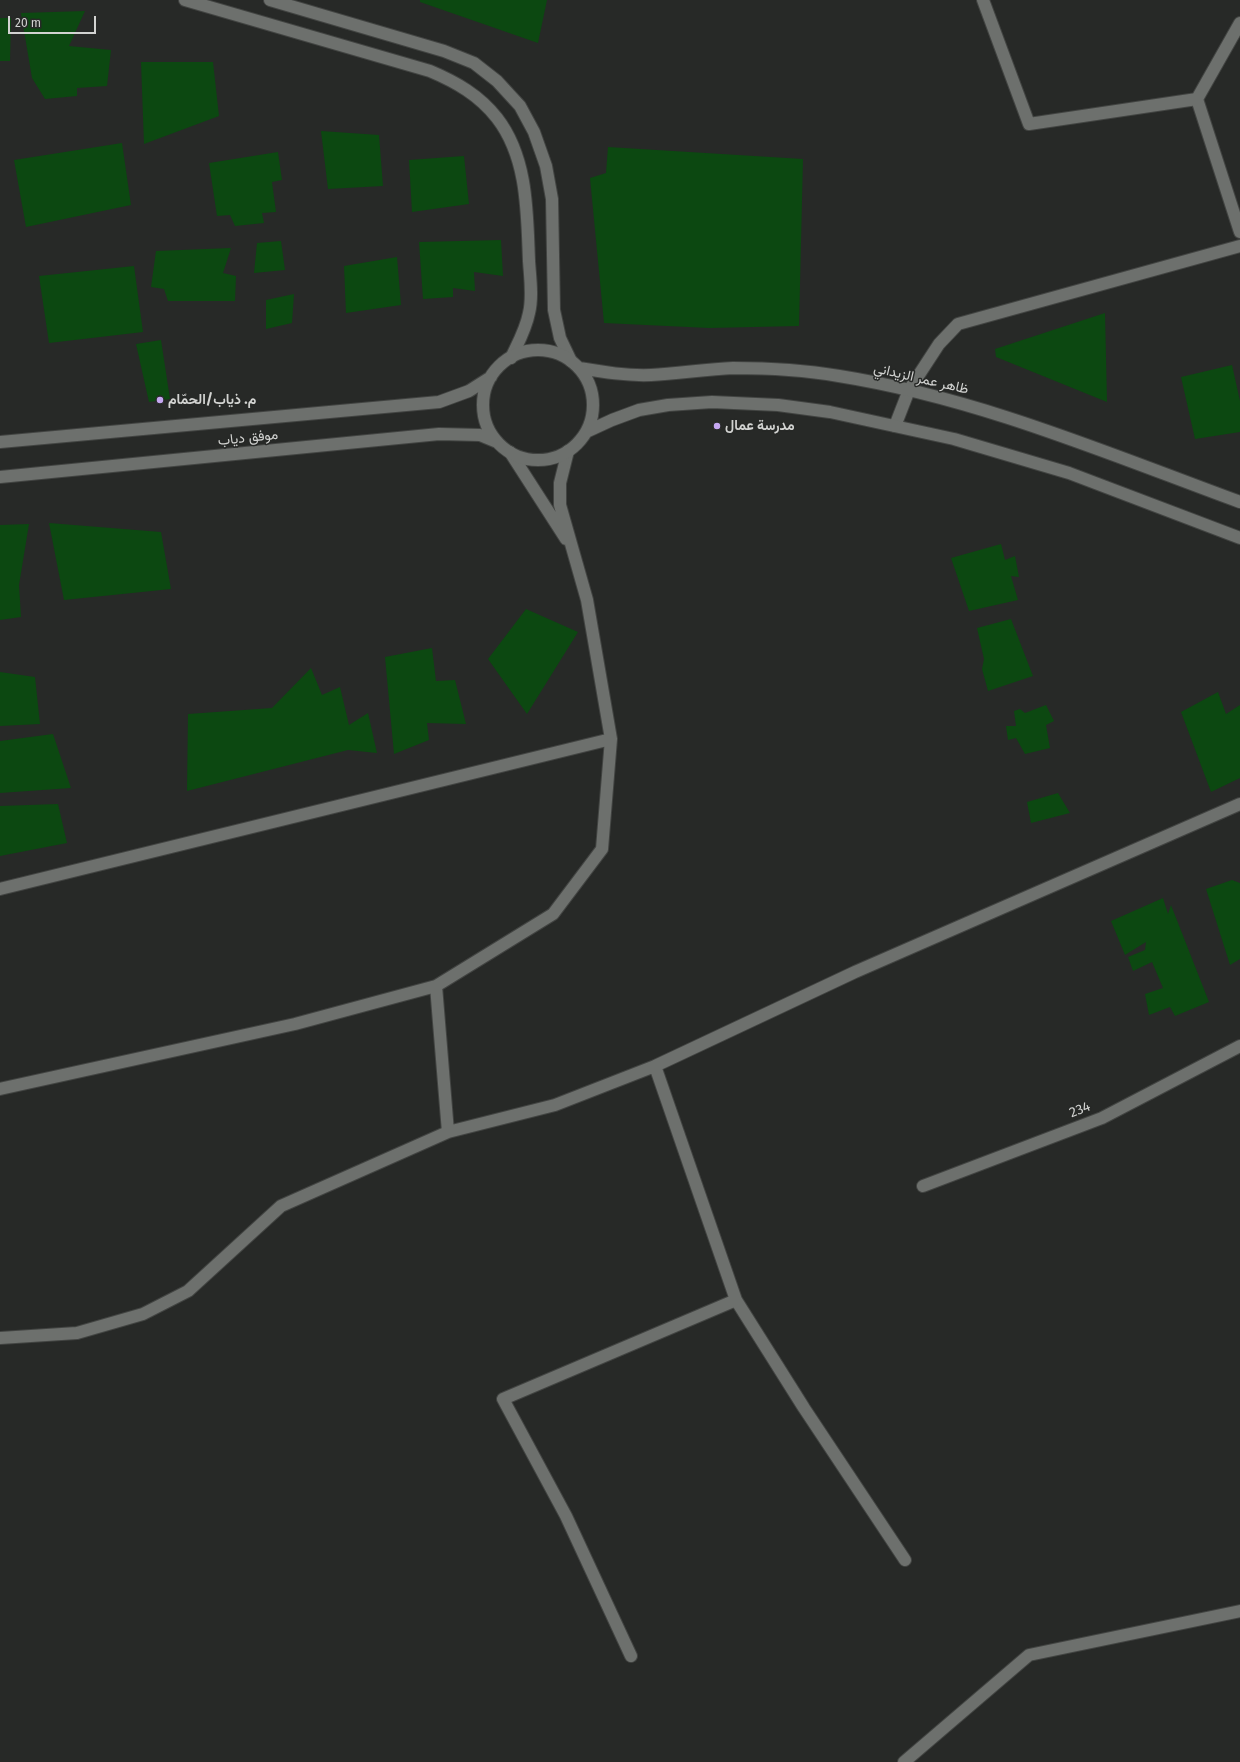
<!DOCTYPE html>
<meta charset="utf-8">
<style>
body{margin:0}
#map{position:relative;width:1240px;height:1762px;overflow:hidden;background:#272927;font-family:"Fira Sans",sans-serif}
canvas{display:block}
.scale{position:absolute;left:8px;top:16px;width:88px;height:18px;box-sizing:border-box;border:2px solid #d2d3d1;border-top:0;padding-left:5px;font-size:12px;line-height:14px;white-space:nowrap;color:#d2d3d1;-webkit-text-stroke:3px #272927;paint-order:stroke}
</style>
<div id="map">
<canvas width="1240" height="1762"></canvas>
<div class="scale">20 m</div>
</div>
<script>
const ctx = document.querySelector('canvas').getContext('2d');
ctx.lineJoin = 'round';
function fill(path, color) { ctx.fillStyle = color; ctx.fill(path, 'evenodd'); }
function stroke(path, color, width, dash) { ctx.strokeStyle = color; ctx.lineWidth = width; ctx.lineCap = dash ? 'butt' : 'round'; ctx.setLineDash(dash || []); ctx.stroke(path); }
function drawText(font, color, halo, rows, align = 'center') {
  ctx.font = font + ' "Fira Sans",Vazirmatn,sans-serif'; ctx.lineWidth = 3; ctx.setLineDash([]); ctx.textBaseline = 'middle'; ctx.strokeStyle = halo; ctx.fillStyle = color; for (const [text, x, y, turn = 0] of rows) {
    ctx.save(); ctx.translate(x, y); ctx.rotate((+turn || 0) * Math.PI / 180); ctx.textAlign = isNaN(turn) ? turn : align; if (halo) ctx.strokeText(text, 0, 0); ctx.fillText(text, 0, 0); ctx.restore();
  }
}
const building = new Path2D(`
 M420,0H547L538,43L420,2Z
 M85,11L69,46L111,50L107,86L77,88V96L45,99L32,78L21,13Z
 M0,18H11L10,61H0Z
 M141,62H213L219,116L144,144Z
 M321,131L379,135L383,186L328,189Z
 M122,143L131,205L26,227L14,160Z
 M608,147L803,159L799,326L709,328L604,323L590,178L606,173Z
 M278,152L282,180L272,182L276,212L262,213L264,223L235,226L230,215L217,216L209,163Z
 M464,156L469,204L412,212L409,160Z
 M501,240L503,276L474,272L475,291L453,288V297L423,299L419,242Z
 M281,241L285,270L254,273L257,243Z
 M231,248L223,273L236,276L235,301H168L164,289L151,287L156,251Z
 M397,257L401,305L346,313L344,266Z
 M134,266L143,332L49,343L39,276Z
 M294,294L292,323L266,329V300Z
 M1105,313L1107,402L996,357L995,349Z
 M161,340L170,399L149,402L136,344Z
 M1232,365L1240,401V432L1195,439L1181,377Z
 M49,523L161,532L171,589L64,600Z
 M29,524L19,585L21,617L0,620V525Z
 M1001,544L1005,560L1015,556L1019,577L1011,576L1018,600L969,611L951,558Z
 M526,609L578,632L527,714L488,659Z
 M1011,619L1033,676L988,691L982,669L984,659L977,628Z
 M432,648L436,681L455,680L466,724L427,723L429,740L394,754L385,657Z
 M311,668L322,695L340,687L349,725L368,713L377,753L348,750L187,791L188,714L272,708Z
 M0,672L35,677L40,724L0,726Z
 M1218,692L1226,714L1240,705V778L1211,792L1181,712Z
 M1046,705L1054,721L1046,725L1050,748L1025,754L1016,738L1008,740L1006,726H1016L1014,711L1020,709L1025,713Z
 M53,734L71,788L0,793V741Z
 M1058,793L1070,813L1031,823L1027,802Z
 M58,804L67,843L0,856V806Z
 M1232,880L1240,883V959L1230,965L1206,889Z
 M1163,898L1168,914L1171,905L1209,1002L1175,1016L1170,1007L1149,1015L1145,994L1163,988L1152,962L1133,971L1128,957L1145,950L1146,942L1125,955L1111,921Z`);
const minor = new Path2D(`
 M185,0L430,71C456,82 479,95 497,118C528,158 527,213 529,261C530,277 533,297 529,313C526,329 518,343 511,358
 M270,0L444,51L474,63L497,81L520,106L534,132L546,166L552,199L554,310L560,338L571,361
 M983,0L1029,124L1197,99L1240,232
 M1197,99L1240,23
 M895,426L909,390L939,344L958,324L1240,246
 M510,452L566,539
 M0,889L611,739
 M436,986L448,1132
 M655,1066L736,1300L804,1408L905,1560
 M0,1089L295,1024L436,986L553,914L602,849L611,739L587,600L560,505V483L568,451
 M923,1186L1102,1118L1240,1046
 M0,1338L77,1333L143,1314L188,1291L281,1206L448,1132L555,1105L655,1066L855,972L1240,804
 M631,1656L566,1516L503,1399L736,1300
 M904,1762L1029,1655L1240,1611`);
const secondary = new Path2D(`
 M483 405a55 55 0 1 1 110 0a55 55 0 1 1-110 0Z
 M579,368C603,372 627,376 651,375C678,374 705,369 733,368C768,368 804,370 839,376C978,398 1109,454 1240,502
 M586,432L612,420L639,410L668,405L712,402L778,405L830,412L954,439L1069,473L1240,538
 M0,442L439,402L469,391L491,377
 M0,477L439,434L480,435L497,442`);
const markers = [
 [160,400,4,"#c5a7f1"],
 [717,426,4,"#c5a7f1"]
];
const streetNames = [
 ["ظاهر عمر الزيداني",921,379,13],
 ["موفق دياب",248,438,-6],
 ["234",1080,1110,-21]
];
const poiNames = [
 ["م. ذياب/الحمّام",168,400],
 ["مدرسة عمال",725,426]
];
fill(building, '#0c4811');
stroke(minor, '#424442', 14);
stroke(secondary, '#424442', 14);
stroke(minor, '#6d706d', 12);
stroke(secondary, '#6d706d', 12);
for (const [x, y, r, color] of markers) { const dot = new Path2D(); dot.arc(x, y, r, 0, 2 * Math.PI); ctx.fillStyle = color; ctx.fill(dot); stroke(dot, '#272927', 1.5); }
drawText('14px', '#d2d3d1', '#272927', streetNames);
drawText('bold 14px', '#d2d3d1', '#272927', poiNames, 'left');
</script>
